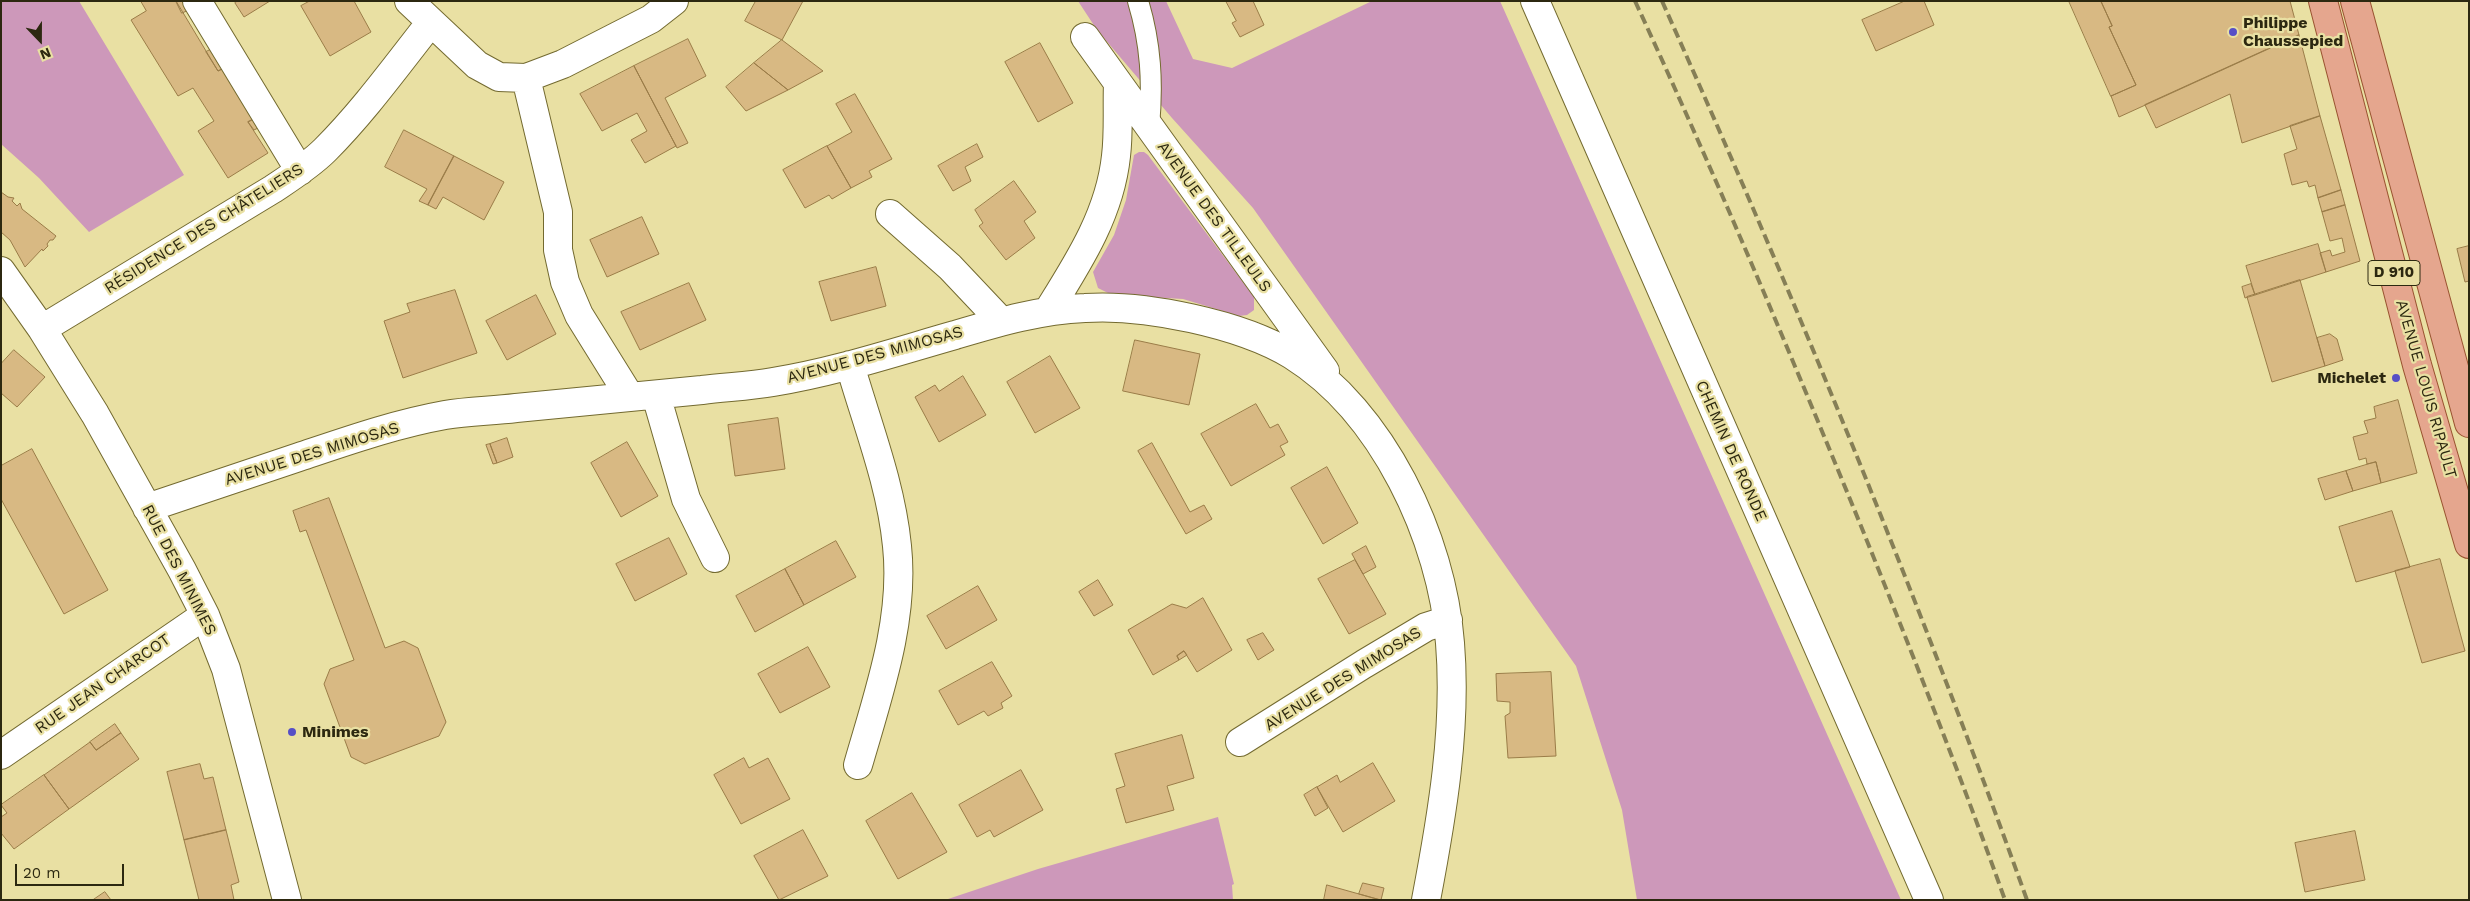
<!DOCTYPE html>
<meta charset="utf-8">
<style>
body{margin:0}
#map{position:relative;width:2470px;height:901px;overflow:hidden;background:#e9e0a3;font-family:"Work Sans",sans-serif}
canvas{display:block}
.frame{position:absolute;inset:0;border:2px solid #2c2810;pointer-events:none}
.north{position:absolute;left:15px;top:15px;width:50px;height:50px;-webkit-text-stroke:4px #e9e0a3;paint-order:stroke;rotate:158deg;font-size:14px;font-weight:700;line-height:20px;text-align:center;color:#2c2810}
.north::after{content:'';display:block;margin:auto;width:18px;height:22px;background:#2c2810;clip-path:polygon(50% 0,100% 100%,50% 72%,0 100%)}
.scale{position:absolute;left:15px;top:864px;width:109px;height:22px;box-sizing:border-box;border:2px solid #2c2810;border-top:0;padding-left:6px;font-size:15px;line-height:18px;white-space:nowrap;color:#2c2810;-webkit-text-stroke:4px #e9e0a3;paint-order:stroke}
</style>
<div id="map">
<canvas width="2470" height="901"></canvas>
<div class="frame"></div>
<div class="north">N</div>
<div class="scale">20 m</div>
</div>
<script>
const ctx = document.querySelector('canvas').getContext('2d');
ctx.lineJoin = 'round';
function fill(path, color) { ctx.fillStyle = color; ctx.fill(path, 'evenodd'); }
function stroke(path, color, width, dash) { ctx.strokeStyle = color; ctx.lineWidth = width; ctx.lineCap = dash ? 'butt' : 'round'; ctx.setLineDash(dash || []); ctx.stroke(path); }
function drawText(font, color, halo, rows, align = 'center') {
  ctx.font = font + ' "Work Sans",sans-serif'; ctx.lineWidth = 4.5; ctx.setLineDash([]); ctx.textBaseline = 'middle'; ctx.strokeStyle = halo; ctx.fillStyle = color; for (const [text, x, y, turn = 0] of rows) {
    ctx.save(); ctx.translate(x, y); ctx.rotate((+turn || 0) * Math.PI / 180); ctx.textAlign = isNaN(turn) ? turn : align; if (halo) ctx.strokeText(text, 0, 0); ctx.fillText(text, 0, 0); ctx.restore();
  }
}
const green = new Path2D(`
 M1,1H79L184,175L89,232L39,178L1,144Z
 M1078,1H1166L1193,59L1232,68L1372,1H1500L1901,900H1637L1622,810L1576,666L1253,208L1172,118L1097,30Z
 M1139,152H1144L1148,155L1254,297V310L1247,315L1239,316L1183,299L1112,295L1098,288L1093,272L1114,235L1126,200L1134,155Z
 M1218,817L1234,884L1232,885L1233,900H945L1038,869Z`);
const building = new Path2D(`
 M141,1H176L218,71L224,68L254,119L248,122L268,153L228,178L198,131L214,121L193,88L178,96L131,20L146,11Z
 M176,1H183L189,10L182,13Z
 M238,1H270L244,17L235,3Z
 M310,1H354L371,32L330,56L301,6Z
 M756,1H803L782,40L745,21Z
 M1226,1H1253L1264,25L1240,37L1232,23L1236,21Z
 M1905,1H1924L1934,25L1876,51L1862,20Z
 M2069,1H2101L2112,26L2109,27L2136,85L2111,96Z
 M2101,1H2290L2299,35L2119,117L2111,96L2136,85L2109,27L2112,26Z
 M2299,35L2320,116L2242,143L2230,94L2156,128L2145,105Z
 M688,39L706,76L665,98L688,143L677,148L634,66Z
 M782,40L823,71L788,90L754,63Z
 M1040,43L1073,103L1038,122L1005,62Z
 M212,49L224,68L218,71L206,52Z
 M754,63L788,90L746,111L726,87Z
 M634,66L676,146L645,163L631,140L647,131L637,113L602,131L580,94Z
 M855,94L892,159L869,171L872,177L851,188L827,146L852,132L836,104Z
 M2320,116L2341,190L2318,198L2315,185L2309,187L2307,181L2292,185L2284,154L2297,149L2290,126Z
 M254,119L260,127L254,130L248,122Z
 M404,130L454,156L428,205L419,201L427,189L385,167Z
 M977,144L983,157L965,167L971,181L953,191L938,166Z
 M827,146L851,188L832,199L829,195L805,208L783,170Z
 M454,156L504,182L484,220L443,197L436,209L428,205Z
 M1014,181L1036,212L1024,221L1035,238L1006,260L979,226L983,223L975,210Z
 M2341,190L2345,205L2322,212L2318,198Z
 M1,192L8,197L14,198L12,201L17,206L20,203L22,209L56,236L53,240H50L47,244L48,246L43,251L42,249L25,267L10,240L1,232Z
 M2345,205L2360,261L2326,272L2320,253L2330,250L2332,256L2345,252L2342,238L2330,241L2322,212Z
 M642,217L659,254L607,277L590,240Z
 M2318,244L2326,272L2255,295L2246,266Z
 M2469,246V281L2465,282L2457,249Z
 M876,267L886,306L831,321L819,282Z
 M2300,280L2325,366L2272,382L2247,297Z
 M689,283L706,320L640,350L621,312Z
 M2251,284L2255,295L2245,298L2242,287Z
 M455,290L477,353L403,378L384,321L410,312L407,304Z
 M536,295L556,334L507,360L486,321Z
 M2330,334L2337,339L2343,360L2325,366L2317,338Z
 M1135,340L1200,354L1189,405L1123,391Z
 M14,350L45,377L17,407L1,393V364Z
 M1050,356L1080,408L1035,433L1007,382Z
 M963,376L986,415L939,442L915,397L935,385L939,391Z
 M2398,400L2417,473L2381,483L2376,462L2367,464L2366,458L2359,460L2353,437L2368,433L2364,421L2376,418L2374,407Z
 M1256,404L1270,428L1278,424L1288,442L1280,446L1285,455L1231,486L1201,434Z
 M778,418L785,469L735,476L728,425Z
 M507,438L513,457L497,463L490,444Z
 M627,442L658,496L621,517L591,463Z
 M1152,443L1190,512L1204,505L1212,519L1186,534L1138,451Z
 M490,444L497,463L493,464L486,445Z
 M32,449L108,590L64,614L1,499V466Z
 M2376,462L2381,483L2353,491L2346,471Z
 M1327,467L1358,523L1323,544L1291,488Z
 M2346,471L2353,491L2325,500L2318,479Z
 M329,498L385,648L404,641L418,648L446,722L439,736L365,764L351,757L324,684L330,669L354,660L306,530L300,532L293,511Z
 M2392,511L2410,567L2356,582L2339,527Z
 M669,538L687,574L635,601L616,564Z
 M836,541L856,577L804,605L785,569Z
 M1366,546L1376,567L1363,574L1352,554Z
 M2440,559L2465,651L2422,663L2395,571Z
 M1355,560L1386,614L1349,634L1318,579Z
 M785,569L804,605L755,632L736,596Z
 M1098,580L1113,605L1094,616L1079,592Z
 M978,586L997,620L946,649L927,616Z
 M1203,598L1232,650L1197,672L1184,651L1177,656L1179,660L1153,675L1128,630L1172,604L1186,608Z
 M1263,633L1274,650L1258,660L1247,640Z
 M808,647L830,687L780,713L758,674Z
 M1184,651L1187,655L1179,660L1177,656Z
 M992,662L1012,696L1001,703L1003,708L988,716L984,711L958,725L939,691Z
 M1551,672L1556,756L1508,758L1505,716L1510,713V702L1497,701L1496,674Z
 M115,724L121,733L96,750L90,742Z
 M121,733L139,759L69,809L44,775L90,742L96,750Z
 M1182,735L1194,778L1167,786L1174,810L1126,823L1116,789L1125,786L1115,754Z
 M744,758L749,768L768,758L790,799L741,824L714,775Z
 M1373,763L1395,801L1343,832L1317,787L1337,775L1340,782Z
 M200,764L204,779L213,777L226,830L184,840L167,772Z
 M1021,770L1043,810L994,837L990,830L977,837L959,805Z
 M44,775L69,809L14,849L1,833V817L7,813L1,805Z
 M1317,787L1328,808L1315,816L1304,795Z
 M912,793L947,852L898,879L866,821Z
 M226,830L239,882L231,885L234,900H199L184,840Z
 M803,830L828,876L779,900L754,856Z
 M2355,831L2365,880L2305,892L2295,843Z
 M1363,883L1384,888L1381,900L1359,894Z
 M1327,885L1359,894L1380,900H1324Z
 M105,892L111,900H93Z`);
const lane = new Path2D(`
 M1138,1C1151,44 1153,83 1149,127`);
const street = new Path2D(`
 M197,1L300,171
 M409,1L477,65L499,77L526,78L563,64L651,19L674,1
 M1535,1L1929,900
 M1085,37L1325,371
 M526,78L558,212V250L565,282L579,315L630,397
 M890,214L950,267L1001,321
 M1,271L42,329L95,414L182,570L205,615L226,669L287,900
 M1048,311C1078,263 1110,214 1116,156C1119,132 1117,107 1118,83
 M42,329L273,189C291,177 310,165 325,150C364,111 397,65 431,22
 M850,365C867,424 891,484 897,546C905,620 878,695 858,765
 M656,395L686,499L715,558
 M147,508C198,491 248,474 299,457C347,441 395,424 445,415C468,411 492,411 516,408C578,402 640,396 702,390C726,387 750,386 773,382C835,372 895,352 955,335C999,322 1039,310 1085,308C1145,304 1241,324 1292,355C1383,412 1442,538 1450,643C1457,728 1442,816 1426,900
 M1240,742L1364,664L1426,627L1448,620
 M1,755L205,615`);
const primary = new Path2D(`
 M2323,1L2417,365L2469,544
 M2355,1L2469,423`);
const rail = new Path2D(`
 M1635,1C1715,174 1789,350 1861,526C1911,650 1960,774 2005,900
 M1662,1C1794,296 1918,596 2027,900`);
const markers = [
 [2233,32,5,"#564fc6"],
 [2396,378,5,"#564fc6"],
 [292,732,5,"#564fc6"]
];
const shields = [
 [2394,273,52]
];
const shieldNames = [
 ["D 910",2394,273]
];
const poiNames = [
 ["Philippe",2243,23],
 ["Chaussepied",2243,41],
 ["Michelet",2386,378,"right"],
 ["Minimes",302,732]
];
const streetNames = [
 ["AVENUE DES TILLEULS",1214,217,54],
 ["RÉSIDENCE DES CHÂTELIERS",204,229,-32],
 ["AVENUE DES MIMOSAS",875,355,-15],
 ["AVENUE LOUIS RIPAULT",2426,389,74],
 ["CHEMIN DE RONDE",1731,451,66],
 ["AVENUE DES MIMOSAS",312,454,-17],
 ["RUE DES MINIMES",179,570,63],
 ["AVENUE DES MIMOSAS",1343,679,-32],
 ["RUE JEAN CHARCOT",103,684,-35]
];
fill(green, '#cd98ba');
fill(building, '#d8b983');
stroke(building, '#9a7c48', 1);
stroke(lane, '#736a30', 22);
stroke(street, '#736a30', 30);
stroke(primary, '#995330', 30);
stroke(lane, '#fff', 20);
stroke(street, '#fff', 28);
stroke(primary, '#e5a68e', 28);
stroke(rail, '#867f56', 4, [10, 5]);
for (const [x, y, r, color] of markers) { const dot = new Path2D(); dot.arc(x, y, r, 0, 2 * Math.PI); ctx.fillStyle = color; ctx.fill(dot); stroke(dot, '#e9e0a3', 2); }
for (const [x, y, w] of shields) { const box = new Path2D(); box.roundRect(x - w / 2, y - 12.5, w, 25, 4); ctx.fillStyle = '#e9e0a3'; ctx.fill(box); stroke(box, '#2c2810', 1); }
drawText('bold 15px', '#2c2810', null, shieldNames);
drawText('bold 16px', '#2c2810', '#e9e0a3', poiNames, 'left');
drawText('16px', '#2c2810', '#e9e0a3', streetNames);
</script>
